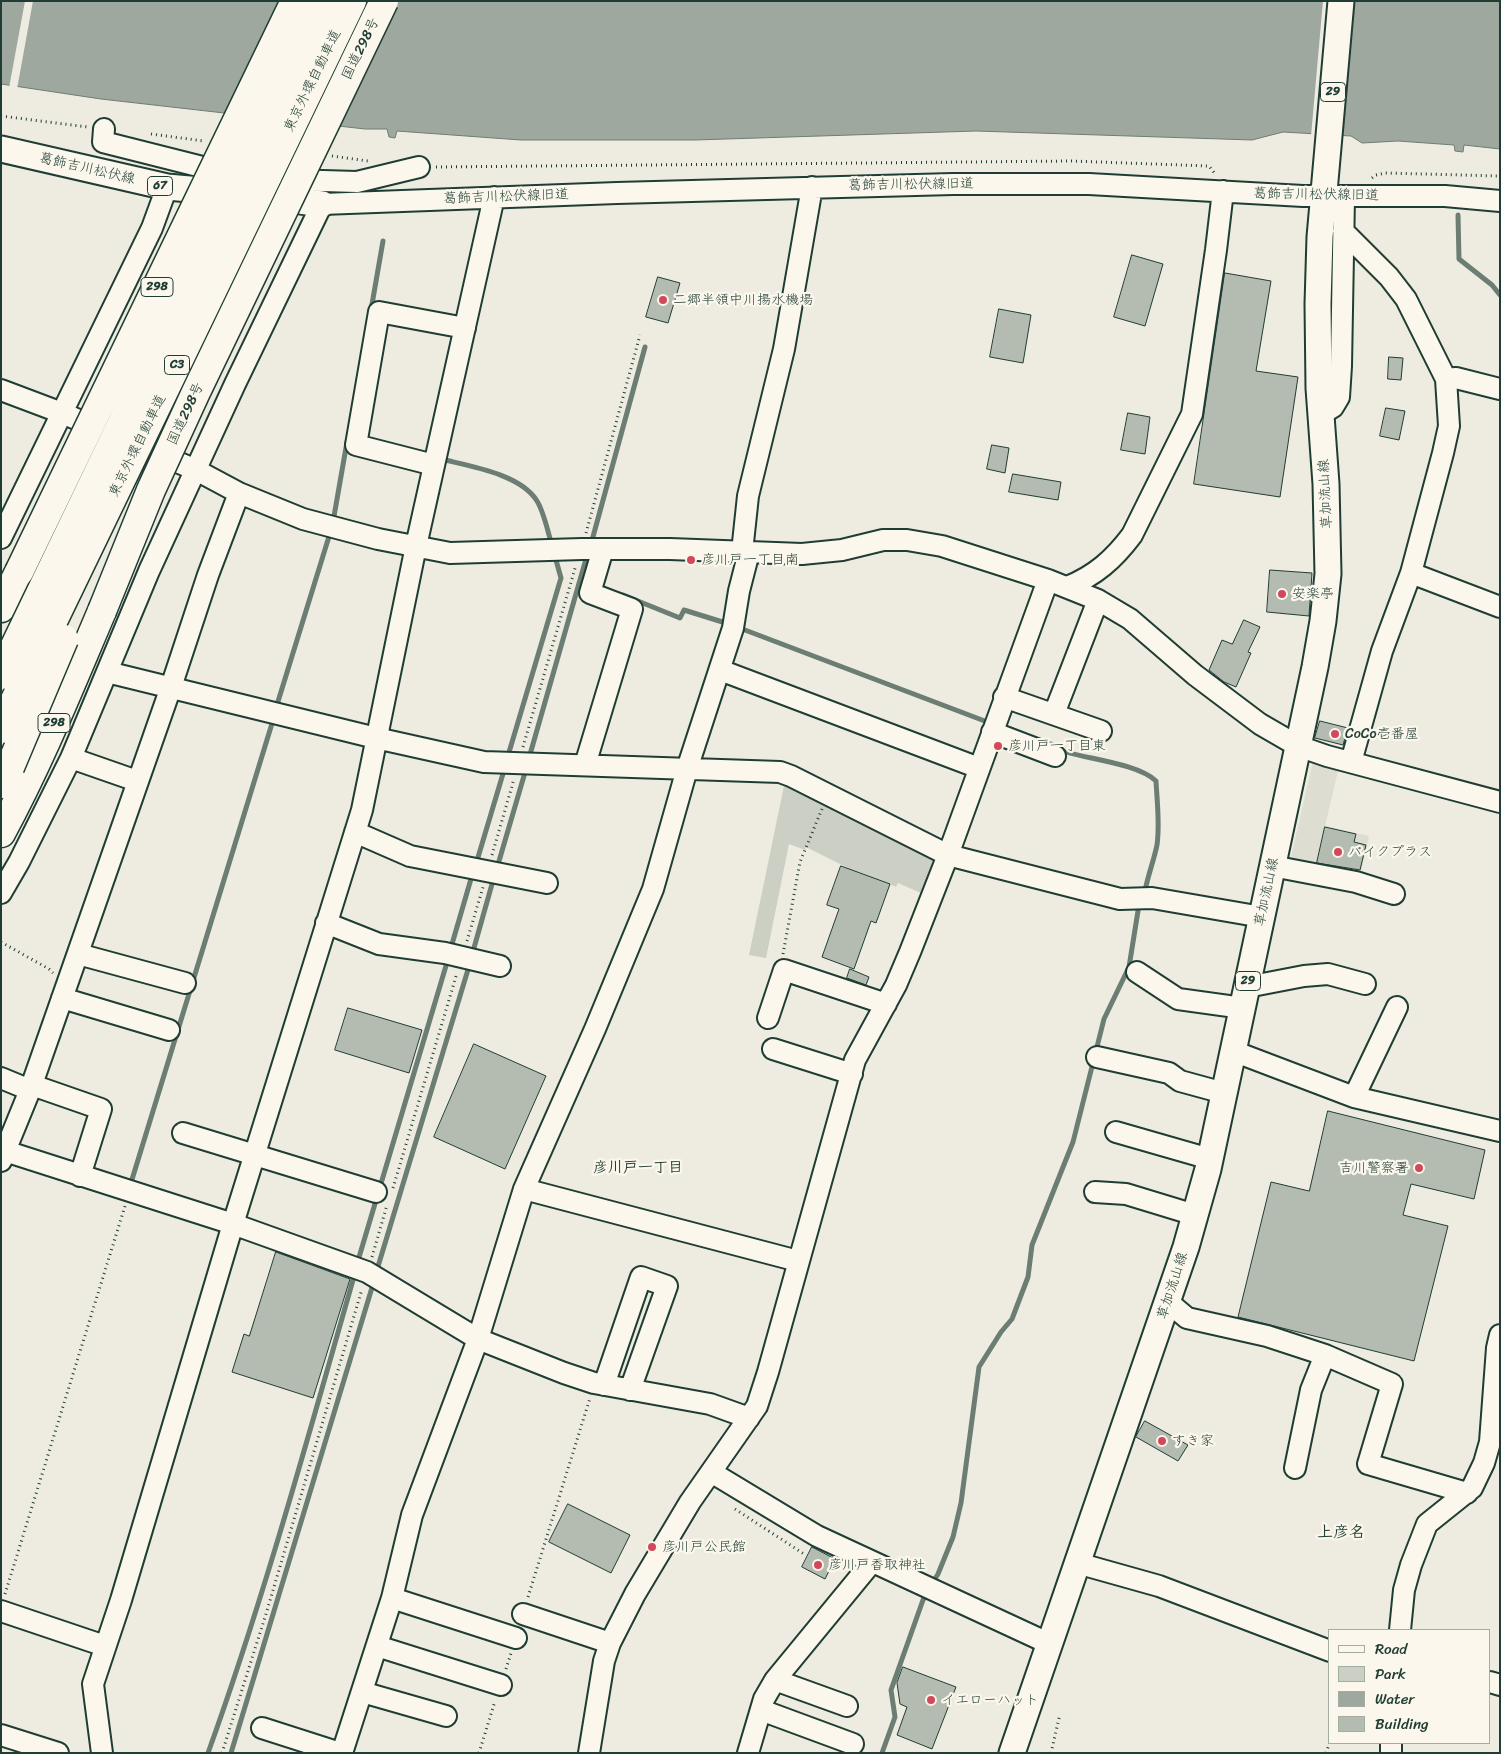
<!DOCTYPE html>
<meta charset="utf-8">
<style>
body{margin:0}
#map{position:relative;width:1501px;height:1754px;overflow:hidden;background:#eeece1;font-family:Sriracha,sans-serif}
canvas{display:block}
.frame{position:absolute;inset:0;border:2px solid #1f3d34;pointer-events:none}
.legend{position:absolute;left:1328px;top:1629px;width:162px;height:115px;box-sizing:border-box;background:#fbf7ec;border:1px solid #a3ada2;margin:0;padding:6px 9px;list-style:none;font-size:15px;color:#1f3d34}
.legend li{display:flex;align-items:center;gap:10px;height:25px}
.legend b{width:25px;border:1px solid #a3ada2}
</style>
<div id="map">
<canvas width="1501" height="1754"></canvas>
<div class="frame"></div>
<ul class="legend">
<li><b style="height:6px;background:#fbf7ec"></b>Road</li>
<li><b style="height:14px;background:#cbcfc4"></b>Park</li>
<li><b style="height:14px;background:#9fa89f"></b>Water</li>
<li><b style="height:14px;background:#b4bbb0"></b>Building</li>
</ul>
</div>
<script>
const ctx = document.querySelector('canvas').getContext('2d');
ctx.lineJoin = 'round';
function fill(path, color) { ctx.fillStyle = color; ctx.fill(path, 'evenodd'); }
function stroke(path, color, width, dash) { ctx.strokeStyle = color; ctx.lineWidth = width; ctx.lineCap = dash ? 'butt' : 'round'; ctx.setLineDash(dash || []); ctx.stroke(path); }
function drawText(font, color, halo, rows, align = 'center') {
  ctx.font = font + ' Sriracha,"Klee One",sans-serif'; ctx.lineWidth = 4.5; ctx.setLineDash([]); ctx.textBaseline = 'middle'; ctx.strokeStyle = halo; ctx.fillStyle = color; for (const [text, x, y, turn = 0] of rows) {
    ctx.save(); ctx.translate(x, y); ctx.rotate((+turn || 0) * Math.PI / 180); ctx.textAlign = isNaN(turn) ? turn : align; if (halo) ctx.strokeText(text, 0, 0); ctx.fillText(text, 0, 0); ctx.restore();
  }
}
const built = new Path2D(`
 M1313,761L1339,767L1325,826L1369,836L1360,877L1290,861Z`);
const green = new Path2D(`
 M785,781L931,853L933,860L921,893L898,883L896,887L888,883L886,887L806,847L805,850L789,844L766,958L749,955Z`);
const water = new Path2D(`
 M1,1H1500V149L1464,145L1463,152L1455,151L1454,145L1398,141L1362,143L1351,136L1283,132L1252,140L976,131L695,140H521L397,131L395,138L389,137L387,129H365L101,99L1,84Z`);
const pier = new Path2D(`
 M25,1H33L17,89L9,88Z
 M1323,1H1328L1317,137L1311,136Z`);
const stream = new Path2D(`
 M1458,215L1459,259L1492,285L1500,295
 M371,310L383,241
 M441,459C469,466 521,474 537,501C544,512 548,533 552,545
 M333,522L347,442
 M591,544L645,347
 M623,595L680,618L684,610L729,624
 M737,627L990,723
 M276,708L331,530
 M1059,750C1085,759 1137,763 1156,781C1157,801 1160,824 1157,845C1154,860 1148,875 1145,891
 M529,758L588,552
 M507,759L561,578L554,553
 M476,864L505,767
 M497,868L526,769
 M450,951L473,872
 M472,955L494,877
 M130,1186L274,717
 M357,1264L448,959
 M376,1273L470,963
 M931,1585L938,1574L953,1537L961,1503L979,1367L1001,1332L1012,1319L1028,1277L1032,1245L1073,1142L1104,1019L1129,967L1138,911
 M208,1753C265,1595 309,1433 355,1273
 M231,1753L374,1281
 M882,1753L895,1717L891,1690L923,1600L927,1593`);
const building = new Path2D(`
 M1132,255L1163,264L1145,326L1114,317Z
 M1225,273L1271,281L1256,371L1298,377L1280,497L1194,484Z
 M658,277L680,283L668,323L646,317Z
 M999,309L1031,315L1023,363L990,357Z
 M1389,357L1403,358L1401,380L1388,379Z
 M1386,408L1405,411L1399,440L1380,436Z
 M1128,413L1150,417L1145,454L1121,450Z
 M992,445L1009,448L1005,473L987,469Z
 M1013,474L1061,482L1058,500L1009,492Z
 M1270,570L1312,573L1309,616L1267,612Z
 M1244,620L1260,627L1248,652L1251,653L1236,687L1224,682L1209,670L1222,640L1232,644Z
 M1320,721L1348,728L1343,745L1315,738Z
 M1325,827L1356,834L1354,842L1366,845L1360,870L1317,863Z
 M841,866L890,884L876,923L871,921L854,969L822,957L839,909L827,905Z
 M850,969L869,977L866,985L847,978Z
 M348,1008L422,1030L409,1073L335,1050Z
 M474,1044L546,1076L505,1169L434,1137Z
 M1328,1111L1485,1150L1474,1199L1411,1184L1403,1215L1448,1226L1414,1361L1238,1317L1271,1182L1309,1191Z
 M276,1252L350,1279L313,1398L232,1372L244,1334L249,1336Z
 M1145,1421L1188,1445L1178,1461L1136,1437Z
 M568,1504L630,1535L611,1573L549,1542Z
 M812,1547L835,1559L825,1579L802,1567Z
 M903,1667L956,1687L932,1749L897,1735L907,1707L900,1704L897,1683Z`);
const path = new Path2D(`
 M1,116L88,127
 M151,134L204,141
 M332,156L368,161
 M436,167L1071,161L1209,166L1216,175
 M1372,178L1376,175L1385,173L1500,176
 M586,533L640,335
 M523,747L576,565
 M492,855L514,779
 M467,941L483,887
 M1,942L49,969L53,973
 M783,954L800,862L822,809
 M393,1188L457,973
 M372,1257L387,1205
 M735,1509L804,1554
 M5,1594L125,1206
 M528,1597L590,1398
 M506,1669L511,1653
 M222,1753L266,1614L362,1289
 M479,1753L495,1701
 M1051,1753L1060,1714
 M1326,1753L1330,1742`);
const minor = new Path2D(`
 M104,129L103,142L226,173
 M254,179L357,182L419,167
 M1343,231L1389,277L1406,299L1446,379L1449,426L1443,453L1411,573L1382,651L1351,762
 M1446,379L1456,378L1500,389
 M1,390L62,413L196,470L239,493L303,519L378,539L450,553L582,549H670L802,554L842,550L883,540H907L942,546L1048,580L1098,600L1130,619L1195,675L1260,724L1298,746L1327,756L1500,802
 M1320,415L1333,407L1339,397L1341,366L1344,197
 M434,465L356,445L379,312L465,328
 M1,538L152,228L167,187
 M742,552L748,496L784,349L812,187
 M1411,573L1500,607
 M1067,587C1095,576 1114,559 1132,535L1192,414L1216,250L1223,191
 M720,670L979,768
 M107,672L376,738L484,762L780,772L791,776L948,855L1120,899L1152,898L1262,917
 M1004,697L1101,731
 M1054,714L1098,600
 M992,732L1055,756
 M71,758L137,781
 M585,765L632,609L590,593L603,549
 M355,832L410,856L547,883
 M1272,866L1356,882L1394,894
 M1,893L19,862L71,758L149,571L235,384L322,204L617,193L953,184H1089L1303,196H1445L1500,201
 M326,923L379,944L445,953L500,966
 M78,954L185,983
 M1137,972L1178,999L1243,1008
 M1247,987L1304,976L1328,974L1365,984
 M62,998L169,1030
 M768,1018L784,970L886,1004
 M773,1049L852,1074
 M1233,1051L1354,1097L1500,1131
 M1097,1057L1169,1073L1180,1081L1224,1093
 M1,1078L30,1090
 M32,1085L101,1109L80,1176
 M1354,1097L1397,1007
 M1116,1132L1210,1159
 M183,1133L376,1192
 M5,1151L233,1224L367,1272L478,1339L564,1373L594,1383L710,1404L749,1418
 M1,1161L30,1090L171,687L208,575L239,493
 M524,1189L798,1261
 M1095,1192L1126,1194L1195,1215
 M1168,1302L1187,1318L1267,1336L1325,1355L1392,1384L1368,1464L1467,1493
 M604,1385L641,1277L667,1286L630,1390
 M1295,1468L1311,1390L1325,1355
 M711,1472L817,1536L1050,1644
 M1077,1563L1159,1586L1330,1651
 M392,1598L516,1638
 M1,1611L105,1646
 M523,1614L610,1643
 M1400,1630L1404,1590L1411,1565L1427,1524L1472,1488L1484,1463L1490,1442L1497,1348L1500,1335
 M377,1646L501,1685
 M775,1680L847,1706
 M1490,1682L1500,1685
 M362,1692L446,1716
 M761,1710L853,1744
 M262,1728L340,1753
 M1,1735L58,1753
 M102,1753L93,1684L121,1600L233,1224L362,810L416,546L494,197
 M342,1753L392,1598L412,1515L478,1339L524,1189L595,1029L653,889L687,769L733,628L739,591L749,552
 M589,1753L604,1661L610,1643L635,1594L690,1502L757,1406L768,1372L855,1060L896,985L910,952L948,855L1048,580
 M748,1753L764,1699L775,1680L872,1562
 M1391,1753V1743`);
const major = new Path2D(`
 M1,149L167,187L223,192
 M270,197L322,204
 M1012,1753L1186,1247L1208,1169L1315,667L1323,621L1328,574L1326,484L1319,388L1318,304L1320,237L1341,1`);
const highway = new Path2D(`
 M1,608L19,572
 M1,784L10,767
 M1,833C40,761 70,686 102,611`);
const highwayBridge = new Path2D(`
 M19,572L295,1
 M102,611L151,490L196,392L384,1
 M1,675L325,1
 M1,729L352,1
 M10,767L64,639`);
const markers = [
 [663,300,5,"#d1495b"],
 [691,560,5,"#d1495b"],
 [1282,594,5,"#d1495b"],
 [1335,734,5,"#d1495b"],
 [998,746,5,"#d1495b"],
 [1338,852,5,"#d1495b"],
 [1419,1168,5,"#d1495b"],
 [1162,1441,5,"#d1495b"],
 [652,1547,5,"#d1495b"],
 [818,1565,5,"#d1495b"],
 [931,1700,5,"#d1495b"]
];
const shields = [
 [1333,92,25],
 [160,186,25],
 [157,287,32],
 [177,365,25],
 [54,723,32],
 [1248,981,25]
];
const shieldNames = [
 ["29",1333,92],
 ["67",160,186],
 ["298",157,287],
 ["C3",177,365],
 ["298",54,723],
 ["29",1248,981]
];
const streetNames = [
 ["国道298号",361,49,-64],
 ["東京外環自動車道",313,81,-64],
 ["葛飾吉川松伏線",87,169,13],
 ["葛飾吉川松伏線旧道",911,185,-1],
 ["葛飾吉川松伏線旧道",1316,195,1],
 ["葛飾吉川松伏線旧道",506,197,-2],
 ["国道298号",186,414,-65],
 ["東京外環自動車道",138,446,-64],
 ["草加流山線",1326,494,-93],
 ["草加流山線",1267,892,-78],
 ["草加流山線",1173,1286,-72]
];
const poiNames = [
 ["二郷半領中川揚水機場",673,300],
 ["彦川戸一丁目南",701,560],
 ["安楽亭",1292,594],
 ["CoCo壱番屋",1345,734],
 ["彦川戸一丁目東",1008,746],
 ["バイクプラス",1348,852],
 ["吉川警察署",1409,1168,"right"],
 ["すき家",1172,1441],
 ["彦川戸公民館",662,1547],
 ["彦川戸香取神社",828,1565],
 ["イエローハット",941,1700]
];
const neighbourhoodNames = [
 ["彦川戸一丁目",638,1168]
];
const quarterNames = [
 ["上彦名",1341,1533]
];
fill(built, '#ddddd2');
fill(green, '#cbcfc4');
fill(water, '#9fa89f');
stroke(water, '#6c7d74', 1);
fill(pier, '#eeece1');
stroke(stream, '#6c7d74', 5);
fill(building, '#b4bbb0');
stroke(building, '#1f3d34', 1);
stroke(minor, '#1f3d34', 24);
stroke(major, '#1f3d34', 29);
stroke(highway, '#1f3d34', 31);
stroke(path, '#1f3d34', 3, [1, 4]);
stroke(minor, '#fbf7ec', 20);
stroke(major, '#fbf7ec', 25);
stroke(highway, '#fbf7ec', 28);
stroke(highwayBridge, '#1f3d34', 31, []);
stroke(highwayBridge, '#fbf7ec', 28);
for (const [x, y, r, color] of markers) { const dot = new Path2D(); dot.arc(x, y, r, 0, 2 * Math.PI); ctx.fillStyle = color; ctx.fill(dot); stroke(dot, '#fbf7ec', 2); }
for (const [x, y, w] of shields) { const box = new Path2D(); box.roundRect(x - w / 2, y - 9.5, w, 19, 4); ctx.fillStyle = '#fbf7ec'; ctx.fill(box); stroke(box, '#1f3d34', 1); }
drawText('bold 12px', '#1f3d34', null, shieldNames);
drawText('14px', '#1f3d34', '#fbf7ec', streetNames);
drawText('14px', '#1f3d34', '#fbf7ec', poiNames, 'left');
drawText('bold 15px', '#1f3d34', '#fbf7ec', neighbourhoodNames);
drawText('bold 16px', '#1f3d34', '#fbf7ec', quarterNames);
</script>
